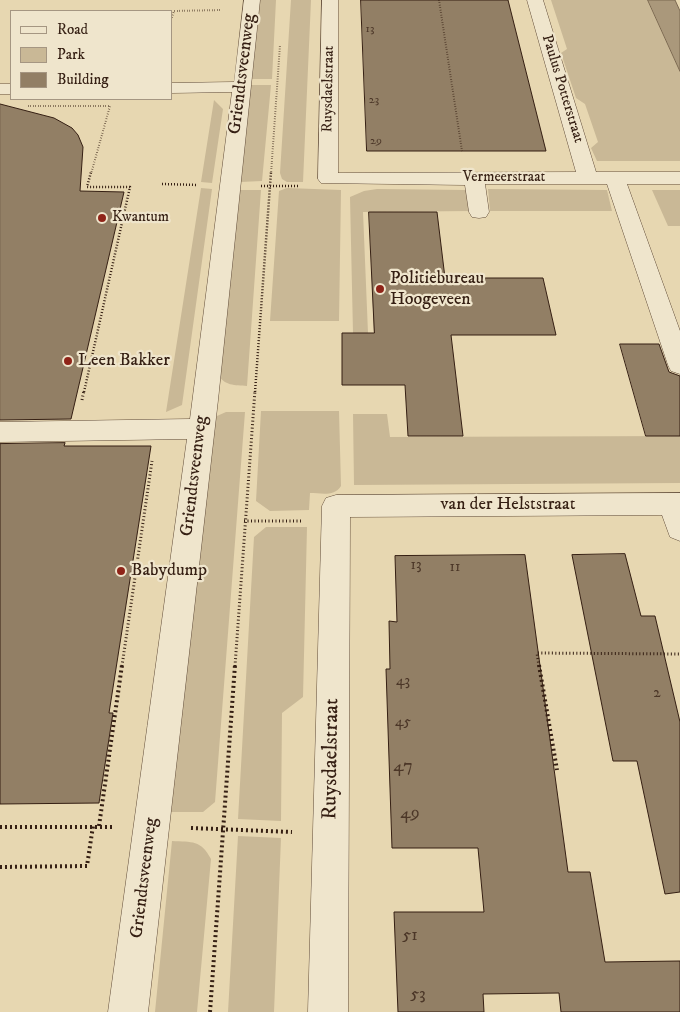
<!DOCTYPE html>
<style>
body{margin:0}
#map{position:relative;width:680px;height:1012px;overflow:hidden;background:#e7d7b1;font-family:"IM FELL DW Pica",serif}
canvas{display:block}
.legend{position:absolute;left:10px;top:10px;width:162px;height:90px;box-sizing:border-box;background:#efe5cc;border:1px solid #a59682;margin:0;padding:6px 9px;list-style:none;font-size:15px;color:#351f13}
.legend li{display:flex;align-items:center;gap:10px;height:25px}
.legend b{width:25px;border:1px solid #a59682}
</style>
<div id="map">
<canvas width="680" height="1012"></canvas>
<ul class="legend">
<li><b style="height:6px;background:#efe5cc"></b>Road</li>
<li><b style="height:14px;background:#c9b896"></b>Park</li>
<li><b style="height:14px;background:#927f65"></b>Building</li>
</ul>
</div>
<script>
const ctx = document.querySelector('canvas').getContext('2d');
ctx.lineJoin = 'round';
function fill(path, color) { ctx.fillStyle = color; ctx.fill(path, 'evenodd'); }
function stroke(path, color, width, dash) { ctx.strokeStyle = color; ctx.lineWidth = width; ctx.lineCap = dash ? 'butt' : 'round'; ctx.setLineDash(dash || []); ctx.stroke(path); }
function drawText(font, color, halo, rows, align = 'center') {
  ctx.font = font + ' "IM FELL DW Pica",serif'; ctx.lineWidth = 4.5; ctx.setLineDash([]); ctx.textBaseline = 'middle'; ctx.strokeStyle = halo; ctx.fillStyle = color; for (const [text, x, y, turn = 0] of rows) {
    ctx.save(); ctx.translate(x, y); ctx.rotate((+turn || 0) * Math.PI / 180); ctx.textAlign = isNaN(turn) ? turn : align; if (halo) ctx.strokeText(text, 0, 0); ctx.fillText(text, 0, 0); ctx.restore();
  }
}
const green = new Path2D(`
 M259,0H276L272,79H252Z
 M291,0H311L303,182H287L282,179L280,173Z
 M551,0H648L680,71V161H597L591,148L598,142L585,104L576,98L561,53L567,49Z
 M251,85H271L262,181L240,182Z
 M214,100L223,109L212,183L201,182Z
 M201,188L212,189L182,405L166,412Z
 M287,188L341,190L339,321H270L279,191Z
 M377,189L466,190L472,211L363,212L368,333H353L350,197L364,191Z
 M488,189L607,190L612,211H490Z
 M239,190H261L247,386C235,385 224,386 218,374Z
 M652,190H680V226H668Z
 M261,411H339L341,486C334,497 321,493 310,493L309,510L270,511L256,501Z
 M226,412H245L215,802L203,812H171L213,424L217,416Z
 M353,414H387L390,437L680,436V483L354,485Z
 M266,527H307L303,697L282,713L281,821L238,819L254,537Z
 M238,836L281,838L274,1012H228Z
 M172,841C192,842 201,840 211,859L197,1012H155Z`);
const water = new Path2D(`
 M648,0H675L680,11V71Z`);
const building = new Path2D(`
 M361,0H508L546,151H367Z
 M0,104L54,118L72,128L78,135L83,147L80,191L124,192L71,419L0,420Z
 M369,212H437L445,278H543L556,335H451L463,436H408L405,385H342V333H374Z
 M620,344H659L669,372L680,376V436H646Z
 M65,443L64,446H151L109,713H113L99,803L0,804V444Z
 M625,554L641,616H655L680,722V892L665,894L637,761H613L572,555Z
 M525,555L568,872H590L605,962L680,961V1012H561L559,993L483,994L484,1012H398L394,912H484L478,848H392L386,669H390L389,621L397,622L395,556Z`);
const pathFar3 = new Path2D(`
 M439,0L462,151
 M171,20L174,11L221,10
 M28,106H110L91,174
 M271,174L280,45`);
const pathFar2 = new Path2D(`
 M162,184L198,185
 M261,186H300
 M84,392L130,187H87L91,172
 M255,392L271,172`);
const pathFar1 = new Path2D(`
 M82,400L84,390
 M244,521H301
 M122,666L152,461
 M235,666L255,390
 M539,666L537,653L680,654`);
const path = new Path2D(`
 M539,665L557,770
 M99,826L122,665
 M0,827H112
 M191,828L292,832
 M0,867L87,866L93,826
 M210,1012L235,665`);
const minor = new Path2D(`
 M244,0H260L218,400L148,1012H108L187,439L0,442V422L190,419L232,92L171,93V83L234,82Z
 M322,0H338V173L576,172L527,0H543L596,172H680V184H627L680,331V374L671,371L668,365L607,184H485L489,212L486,217L479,218L472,217L469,212L465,185L321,183L318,179Z
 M0,84H11V94H0Z
 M680,493V541L670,537L662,515L350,517L348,1012H308L322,506L326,498L336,495Z`);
const markers = [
 [102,218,5,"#8f2418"],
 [380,289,5,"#8f2418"],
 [68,361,5,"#8f2418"],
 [121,571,5,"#8f2418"]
];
const farNumbernames = [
 ["13",370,30],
 ["23",374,101],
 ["29",376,142]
];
const farStreetnames = [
 ["Ruysdaelstraat",329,89,-89],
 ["Paulus Potterstraat",562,89,73],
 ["Vermeerstraat",504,178]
];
const farPoinames = [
 ["Kwantum",112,218]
];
const numberNames = [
 ["13",416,566],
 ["11",455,568],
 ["43",403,682],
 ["2",657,694],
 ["45",403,723]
];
const streetNames = [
 ["Griendtsveenweg",243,74,-83],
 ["Griendtsveenweg",195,476,-83],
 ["van der Helststraat",508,505],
 ["Griendtsveenweg",145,878,-83]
];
const poiNames = [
 ["Politiebureau",390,279],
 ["Hoogeveen",390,300],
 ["Leen Bakker",78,361],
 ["Babydump",131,571]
];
const nearNumbernames = [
 ["47",403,767],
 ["49",410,814],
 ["51",410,936],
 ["53",418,995]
];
const nearStreetnames = [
 ["Ruysdaelstraat",332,759,-89]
];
fill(green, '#c9b896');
fill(water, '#aa987b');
stroke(water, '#7b6851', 1);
fill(building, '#927f65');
stroke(building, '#351f13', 1);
stroke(minor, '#624d3a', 1);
stroke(pathFar3, '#351f13', 2, [0.5, 2]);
stroke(pathFar2, '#351f13', 2.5, [1, 2]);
stroke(pathFar1, '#351f13', 3, [1, 2.5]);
stroke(path, '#351f13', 4, [2, 3]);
fill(minor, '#efe5cc');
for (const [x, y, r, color] of markers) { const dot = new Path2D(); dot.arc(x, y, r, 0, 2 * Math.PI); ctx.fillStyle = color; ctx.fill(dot); stroke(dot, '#efe5cc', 2); }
drawText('12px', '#4c3728', null, farNumbernames);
drawText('15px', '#351f13', '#efe5cc', farStreetnames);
drawText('15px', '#351f13', '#efe5cc', farPoinames, 'left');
drawText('15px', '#4c3728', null, numberNames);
drawText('18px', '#351f13', '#efe5cc', streetNames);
drawText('18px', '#351f13', '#efe5cc', poiNames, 'left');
drawText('18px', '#4c3728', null, nearNumbernames);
drawText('21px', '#351f13', '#efe5cc', nearStreetnames);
</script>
